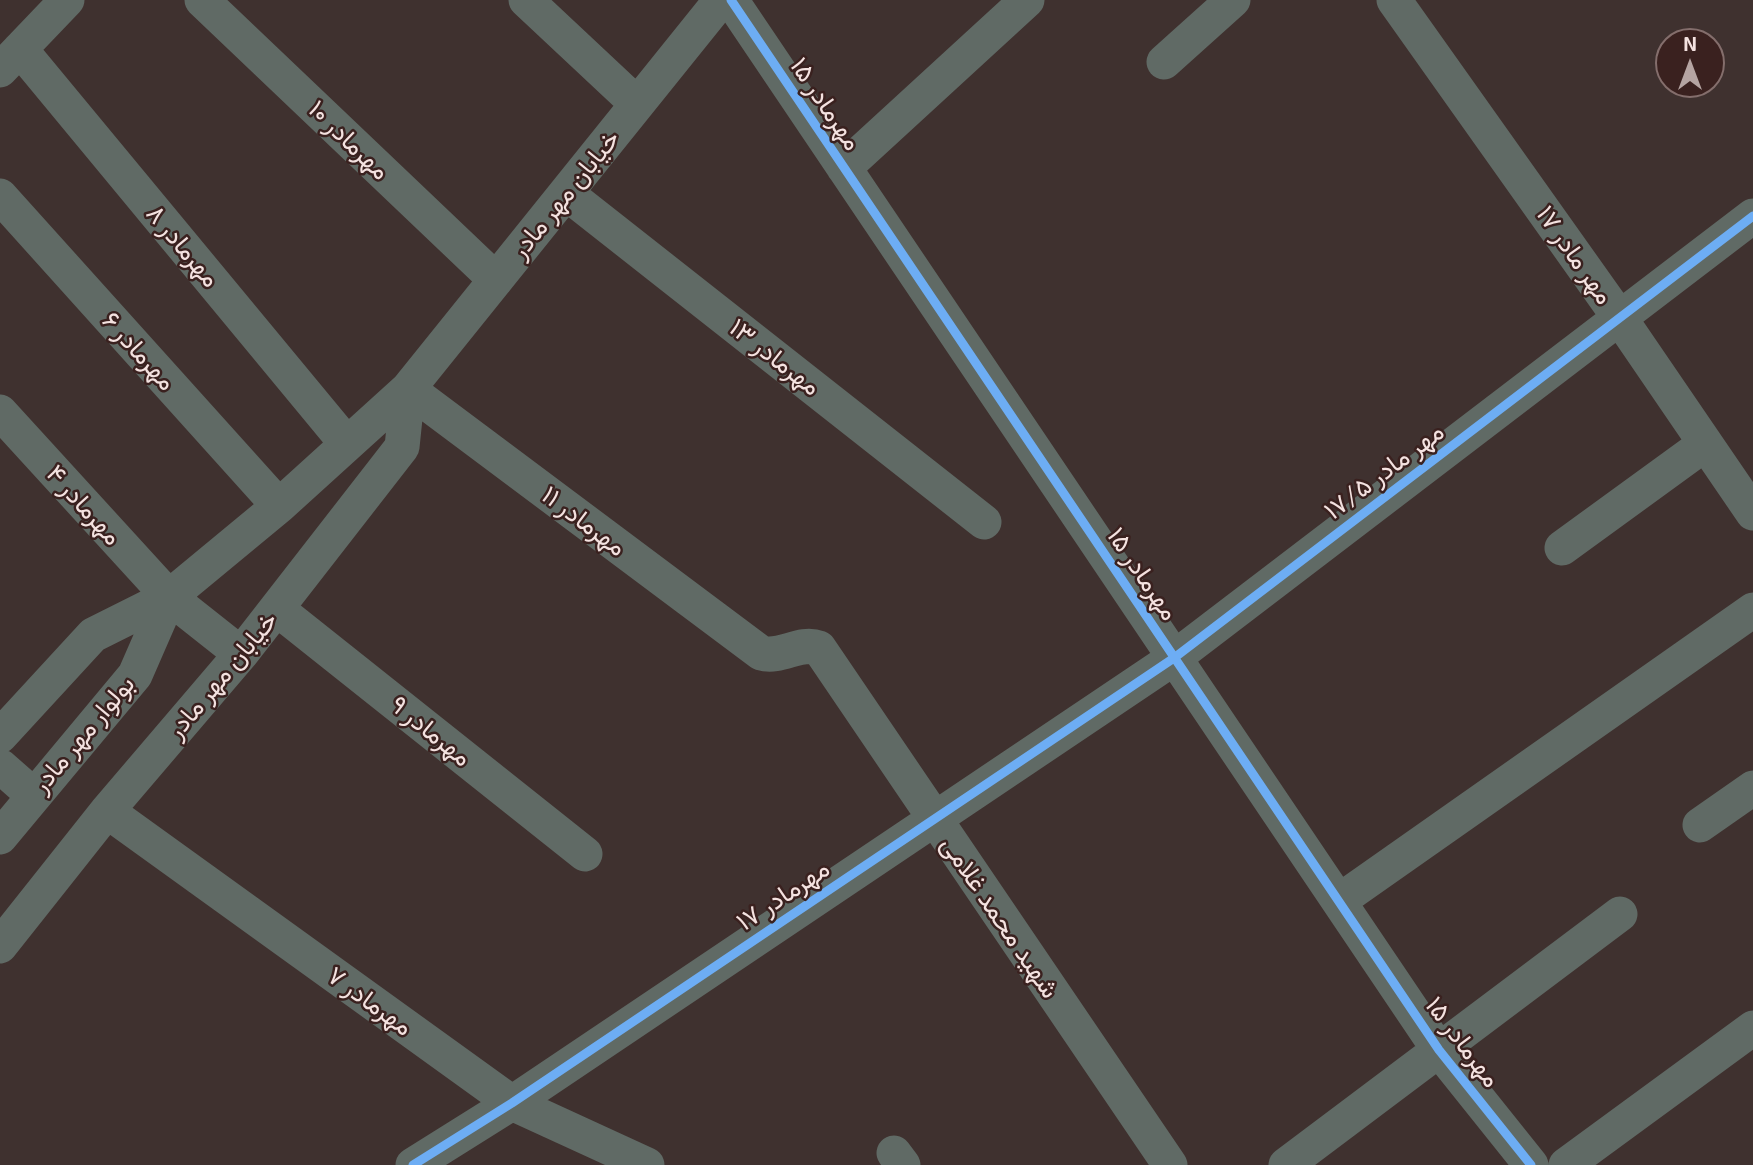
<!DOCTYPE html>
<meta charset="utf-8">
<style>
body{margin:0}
#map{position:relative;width:1753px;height:1165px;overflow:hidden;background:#3f312f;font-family:"Exo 2",sans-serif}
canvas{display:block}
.north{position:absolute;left:1655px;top:28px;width:70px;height:70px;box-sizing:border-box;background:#3a211f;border:2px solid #846e6c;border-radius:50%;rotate:0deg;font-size:19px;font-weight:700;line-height:28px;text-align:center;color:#f4e2e0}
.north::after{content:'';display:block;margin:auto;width:24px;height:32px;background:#b5a4a2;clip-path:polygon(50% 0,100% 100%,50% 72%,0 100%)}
</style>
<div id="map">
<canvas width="1753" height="1165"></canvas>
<div class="north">N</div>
</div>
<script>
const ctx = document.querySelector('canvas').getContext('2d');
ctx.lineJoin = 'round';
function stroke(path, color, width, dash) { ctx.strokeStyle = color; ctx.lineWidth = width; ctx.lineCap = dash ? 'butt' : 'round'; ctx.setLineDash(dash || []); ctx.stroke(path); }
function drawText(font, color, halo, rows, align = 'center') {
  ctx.font = font + ' "Exo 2",Vazirmatn,sans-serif'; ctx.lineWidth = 5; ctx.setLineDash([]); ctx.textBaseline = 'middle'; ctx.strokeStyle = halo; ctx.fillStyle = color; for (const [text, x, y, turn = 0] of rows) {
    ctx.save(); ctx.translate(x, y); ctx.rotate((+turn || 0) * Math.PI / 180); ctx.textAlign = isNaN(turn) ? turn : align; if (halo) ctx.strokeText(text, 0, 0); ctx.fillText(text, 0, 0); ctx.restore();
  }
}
const minor = new Path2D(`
 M202,0L496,280
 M526,0L637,104
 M731,0L1439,1050L1531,1165
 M1394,0L1619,317L1753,513
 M20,49L347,444
 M1164,62L1233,0
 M0,70L67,0
 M844,168L1027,0
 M566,193L984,522
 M0,196L279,506
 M408,389L761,653C781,659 799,641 819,648L1170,1165
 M0,412L169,597L241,654
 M1562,548L1705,444
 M277,609L585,854
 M0,736L93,635L169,597L279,506L408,389L721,0
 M0,766L33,795
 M107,811L512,1103L647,1165
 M1700,825L1753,788
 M0,837L135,675L169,597
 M1339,901L1753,610
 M0,946L107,811L241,654L402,447L408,389
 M894,1153L903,1165
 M413,1165L512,1103L1174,658L1753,216
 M1286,1165L1620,914
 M1566,1165L1753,1028`);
const cycleway = new Path2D(`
 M731,0L1439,1050L1531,1165
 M413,1165L512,1103L1174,658L1753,216`);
const streetNames = [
 ["مهرمادر ۱۵",826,104,56],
 ["مهرمادر ۱۰",349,140,44],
 ["خیابان مهر مادر",565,194,-51],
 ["مهرمادر ۸",183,246,50],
 ["مهر مادر ۱۷",1575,255,55],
 ["مهرمادر ۶",139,351,48],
 ["مهرمادر ۱۳",775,357,38],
 ["مهر مادر ۱۷/۵",1384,471,-37],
 ["مهرمادر ۴",84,505,48],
 ["مهرمادر ۱۱",584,521,37],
 ["مهرمادر ۱۵",1143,574,56],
 ["خیابان مهر مادر",222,675,-50],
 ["مهرمادر ۹",431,731,39],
 ["بولوار مهر مادر",83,734,-50],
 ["مهرمادر ۱۷",783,895,-34],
 ["شهید محمد غلامی",1000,917,56],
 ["مهرمادر ۷",370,1001,36],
 ["مهرمادر ۱۵",1463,1042,53]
];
stroke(minor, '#606a65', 35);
stroke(cycleway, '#6dadf4', 9);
drawText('26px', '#f4e2e0', '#3a211f', streetNames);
</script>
